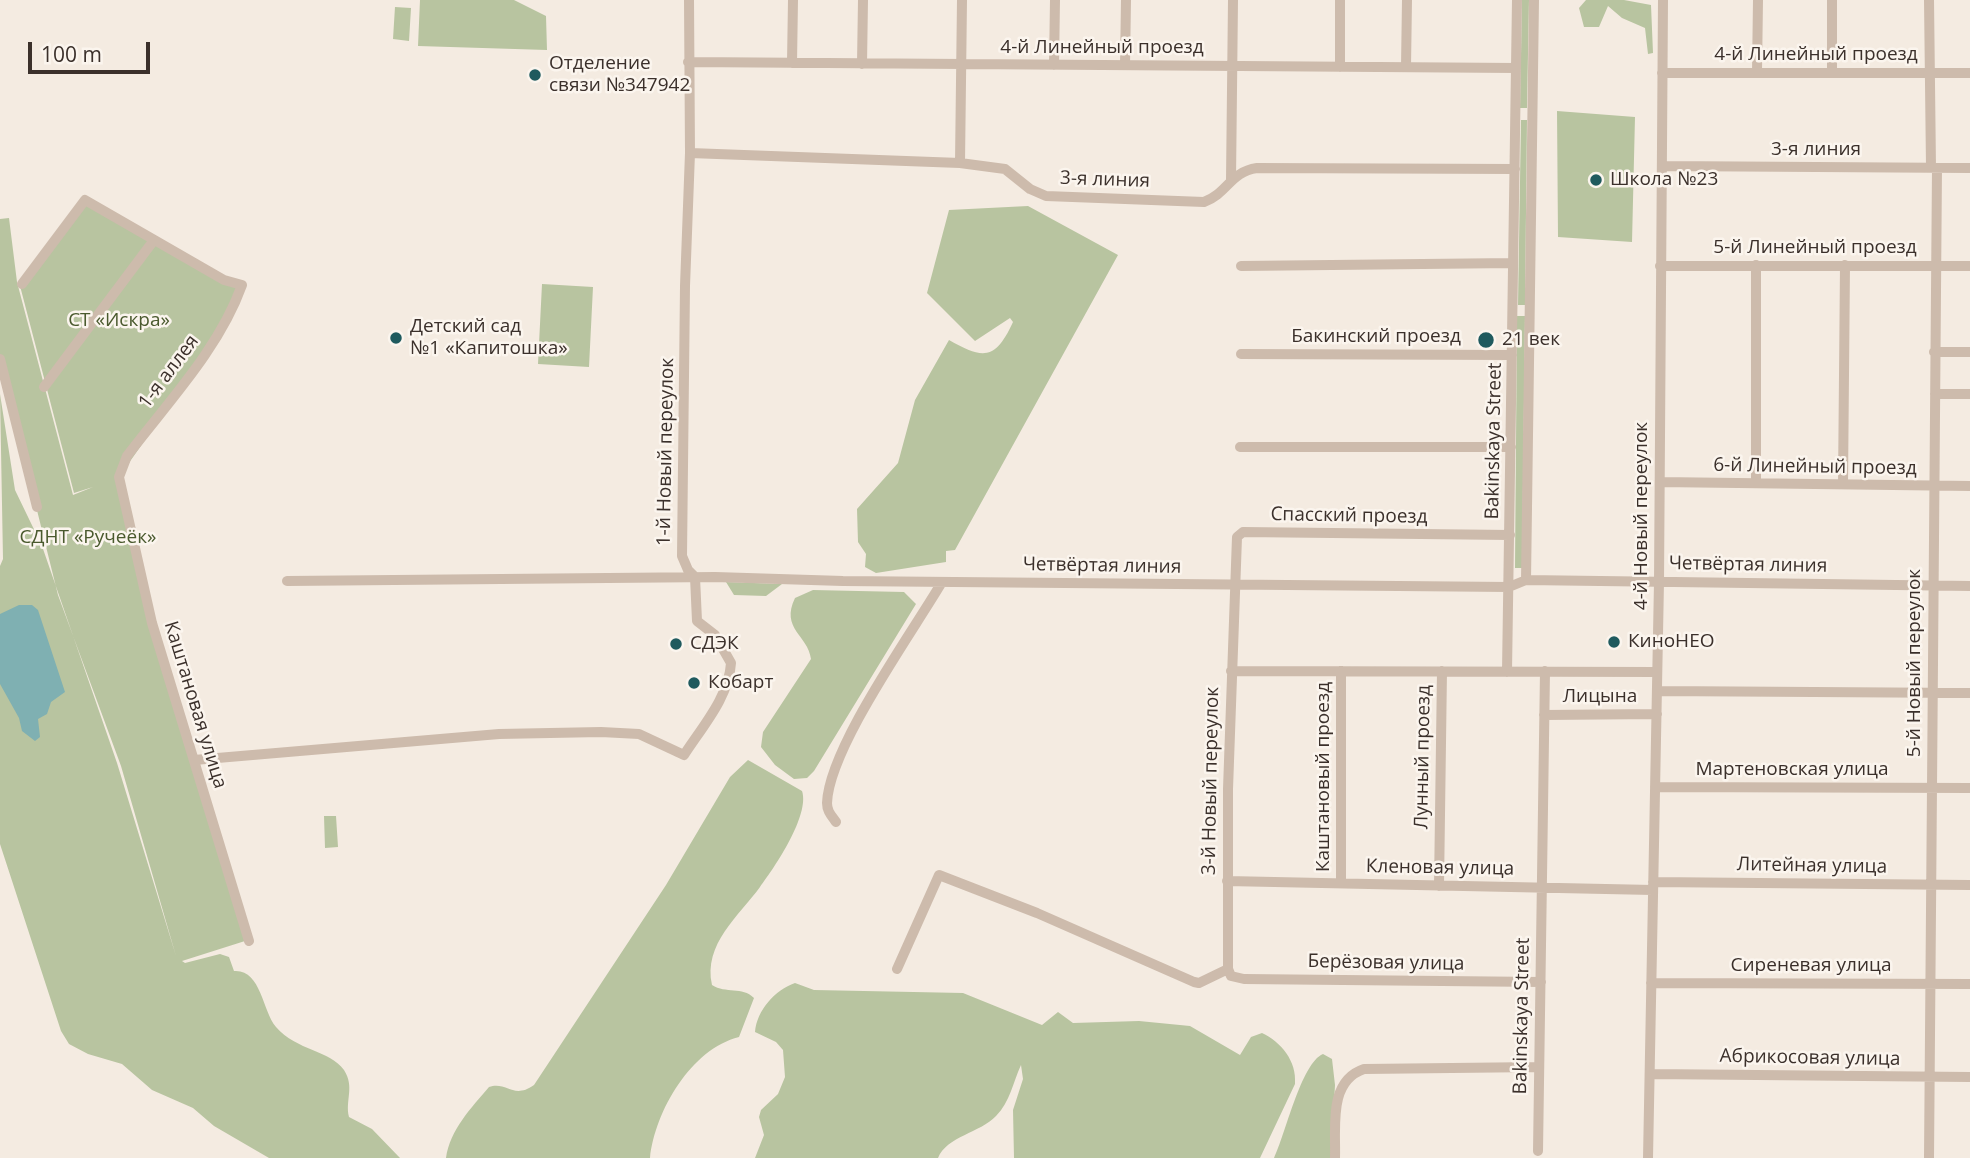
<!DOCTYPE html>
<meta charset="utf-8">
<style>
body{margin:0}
#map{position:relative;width:1970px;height:1158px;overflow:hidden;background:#f4ebe1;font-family:"Open Sans",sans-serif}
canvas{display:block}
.scale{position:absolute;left:28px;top:42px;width:122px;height:32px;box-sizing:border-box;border:4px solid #3b302b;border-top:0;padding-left:9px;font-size:21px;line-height:24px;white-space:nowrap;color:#3b302b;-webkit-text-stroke:5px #fbf5ee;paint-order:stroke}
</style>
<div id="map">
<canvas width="1970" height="1158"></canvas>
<div class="scale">100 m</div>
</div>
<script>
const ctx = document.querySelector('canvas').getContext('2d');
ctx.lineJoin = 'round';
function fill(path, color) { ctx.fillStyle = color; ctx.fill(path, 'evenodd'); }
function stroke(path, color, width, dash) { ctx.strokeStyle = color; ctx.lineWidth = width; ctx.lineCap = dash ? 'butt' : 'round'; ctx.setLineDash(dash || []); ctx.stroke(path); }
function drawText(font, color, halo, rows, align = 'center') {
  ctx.font = font + ' "Open Sans",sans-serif'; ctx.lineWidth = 5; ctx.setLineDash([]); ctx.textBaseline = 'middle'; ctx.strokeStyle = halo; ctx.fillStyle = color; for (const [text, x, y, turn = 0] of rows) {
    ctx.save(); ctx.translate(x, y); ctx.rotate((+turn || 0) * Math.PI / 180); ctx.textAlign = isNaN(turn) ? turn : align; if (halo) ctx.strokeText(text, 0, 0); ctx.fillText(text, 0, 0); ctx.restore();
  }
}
const green = new Path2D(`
 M420,0H514L546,16L547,50L418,46Z
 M1522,0H1529L1527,108H1520Z
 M1586,0H1624L1651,5L1653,53L1648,54L1645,28L1622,18L1608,6L1599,27H1584L1579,8Z
 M395,7L411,8L409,41L393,39Z
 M1557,111L1635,117L1632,242L1558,237Z
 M1521,120H1527L1525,305H1518Z
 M80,200L241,286L221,332L119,477L152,623L245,941L182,961L185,963L220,954L229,957L234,971C261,969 262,1010 276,1027C297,1051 330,1050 344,1070C355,1087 345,1100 349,1117L372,1129L400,1158H269L214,1126L193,1108L152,1090L122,1064L88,1054L69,1044L61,1031L0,844V566L3,559L0,394L15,490L42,546L117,763L176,956L121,766L58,595L3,373H0V219L9,218L17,282L73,495L93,487L74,493L19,282Z
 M1028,206L1118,255L955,550L946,551V562L876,573L865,567L866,554L858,542L857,509L898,463L915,400L949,340C983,359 995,361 1013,322L1010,318L975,341L927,293L949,210Z
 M542,284L593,287L589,367L538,364Z
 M1517,316H1525L1522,568H1515Z
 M726,582L782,584L766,596L734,595Z
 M813,590L904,592L916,604L814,771L807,778L794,779L775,765L761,747L763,732L811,659C808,635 780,629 795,598Z
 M748,760L802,791C810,815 775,867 760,887C739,916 703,944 712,985C726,994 742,986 754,998L739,1037C691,1049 655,1111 650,1158H446C450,1130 471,1108 489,1087C507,1081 513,1100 534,1085L666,885L730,777Z
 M324,816H336L338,847L325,848Z
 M795,983L814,990L963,993L1042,1025L1058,1012L1073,1023L1139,1021L1190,1026L1240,1055L1251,1037L1262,1033C1281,1042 1297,1061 1295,1084L1260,1158H1014L1013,1110L1023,1079L1021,1065C1013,1082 1010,1102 996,1116C980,1133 947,1136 938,1158H755L764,1135L759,1117L761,1110L778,1094L785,1077L783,1050L776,1042L755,1032C757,1010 775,990 795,983Z
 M1323,1054L1332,1059L1335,1085L1331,1158H1274C1285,1136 1301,1063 1323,1054Z`);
const water = new Path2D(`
 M19,605H32L38,610L65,692L51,702L47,714L38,719L40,737L35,741L22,731L19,718L0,684V614Z`);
const minor = new Path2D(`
 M1832,0V71
 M1929,0L1931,167
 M688,62L1516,68
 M792,63L793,0
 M862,64L863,0
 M1054,65L1055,0
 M1125,65L1126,0
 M1340,67V0
 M1406,67L1407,0
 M1757,72L1758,0
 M1662,73H1970
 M690,153L960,163L1005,169L1030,189L1046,196L1204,202C1228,193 1230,172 1257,168L1515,169
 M960,163L962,0
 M1662,166L1970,168
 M1231,180L1233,0
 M1756,265V483
 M1241,266L1513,263
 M1660,266H1970
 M22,284L85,200L224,280L242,285C219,349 168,402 127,456L119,477L152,623L249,941
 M1934,352H1970
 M1241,354L1512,355
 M0,359L37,507
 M44,387L154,240
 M1935,394H1970
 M1240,447H1511
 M1660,482L1970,486
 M1843,484L1845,265
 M1510,535L1243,532L1237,537L1228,789V969L1231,976L1244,979L1541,982
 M1526,580L1534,0
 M287,581L715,577L843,581L1509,587L1526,580L1970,586
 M1231,671L1657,672
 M1341,671V883
 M1507,672L1517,0
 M1657,691L1970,693
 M1544,715L1657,714
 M194,760L499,734L601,732L639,734L684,755C702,727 729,697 731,663L715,635L697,621L695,577L688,570L682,556L685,286L690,153L689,0
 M1655,787L1970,788
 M836,822C831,815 827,811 827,803C829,748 912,633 942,582
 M1227,881L1653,890
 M1653,882L1970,885
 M1439,886L1442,671
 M897,969L939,875L1037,913L1194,982L1199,983L1228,969
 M1651,983L1970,984
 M1650,1074L1970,1077
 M1538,1151L1545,671
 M1335,1158C1336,1127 1328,1081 1364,1069L1539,1067
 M1648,1158L1659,582L1663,0
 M1929,1158L1937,168`);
const markers = [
 [535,75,7,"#1f5a5e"],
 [1596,180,7,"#1f5a5e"],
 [396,338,7,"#1f5a5e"],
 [1486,340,9,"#1f5a5e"],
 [1614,642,7,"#1f5a5e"],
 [676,644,7,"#1f5a5e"],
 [694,683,7,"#1f5a5e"]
];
const streetNames = [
 ["4-й Линейный проезд",1102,48],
 ["4-й Линейный проезд",1816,55],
 ["3-я линия",1816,150],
 ["3-я линия",1105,180,2],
 ["5-й Линейный проезд",1815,248],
 ["Бакинский проезд",1376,337],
 ["1-я аллея",169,372,-53],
 ["Bakinskaya Street",1494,441,-89],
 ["1-й Новый переулок",666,452,-89],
 ["6-й Линейный проезд",1815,467,1],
 ["Спасский проезд",1349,516,1],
 ["4-й Новый переулок",1642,516,-90],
 ["Четвёртая линия",1748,565,1],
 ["Четвёртая линия",1102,566,1],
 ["5-й Новый переулок",1915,663,-90],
 ["Лицына",1600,697],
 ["Каштановая улица",195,705,73],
 ["Лунный проезд",1423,757,-89],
 ["Мартеновская улица",1792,770],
 ["Каштановый проезд",1324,777,-90],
 ["3-й Новый переулок",1211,781,-89],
 ["Литейная улица",1812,866,1],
 ["Кленовая улица",1440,868,1],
 ["Берёзовая улица",1386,963,1],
 ["Сиреневая улица",1811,966],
 ["Bakinskaya Street",1522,1016,-89],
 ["Абрикосовая улица",1810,1058,1]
];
const poiNames = [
 ["Отделение",549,64],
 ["связи №347942",549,86],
 ["Школа №23",1610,180],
 ["Детский сад",410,327],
 ["№1 «Капитошка»",410,349],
 ["21 век",1502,340],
 ["КиноНЕО",1628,642],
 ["СДЭК",690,644],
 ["Кобарт",708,683]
];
const parkNames = [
 ["СТ «Искра»",119,321],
 ["СДНТ «Ручеёк»",88,538]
];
fill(green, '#b8c4a0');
fill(water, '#7fb0b2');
stroke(minor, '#cdbbac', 10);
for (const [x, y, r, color] of markers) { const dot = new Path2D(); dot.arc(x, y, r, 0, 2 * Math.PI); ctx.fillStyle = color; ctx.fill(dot); stroke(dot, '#fbf5ee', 2.5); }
drawText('19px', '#3b302b', '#fbf5ee', streetNames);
drawText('19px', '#3b302b', '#fbf5ee', poiNames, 'left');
drawText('19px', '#4a5a2e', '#fbf5ee', parkNames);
</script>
